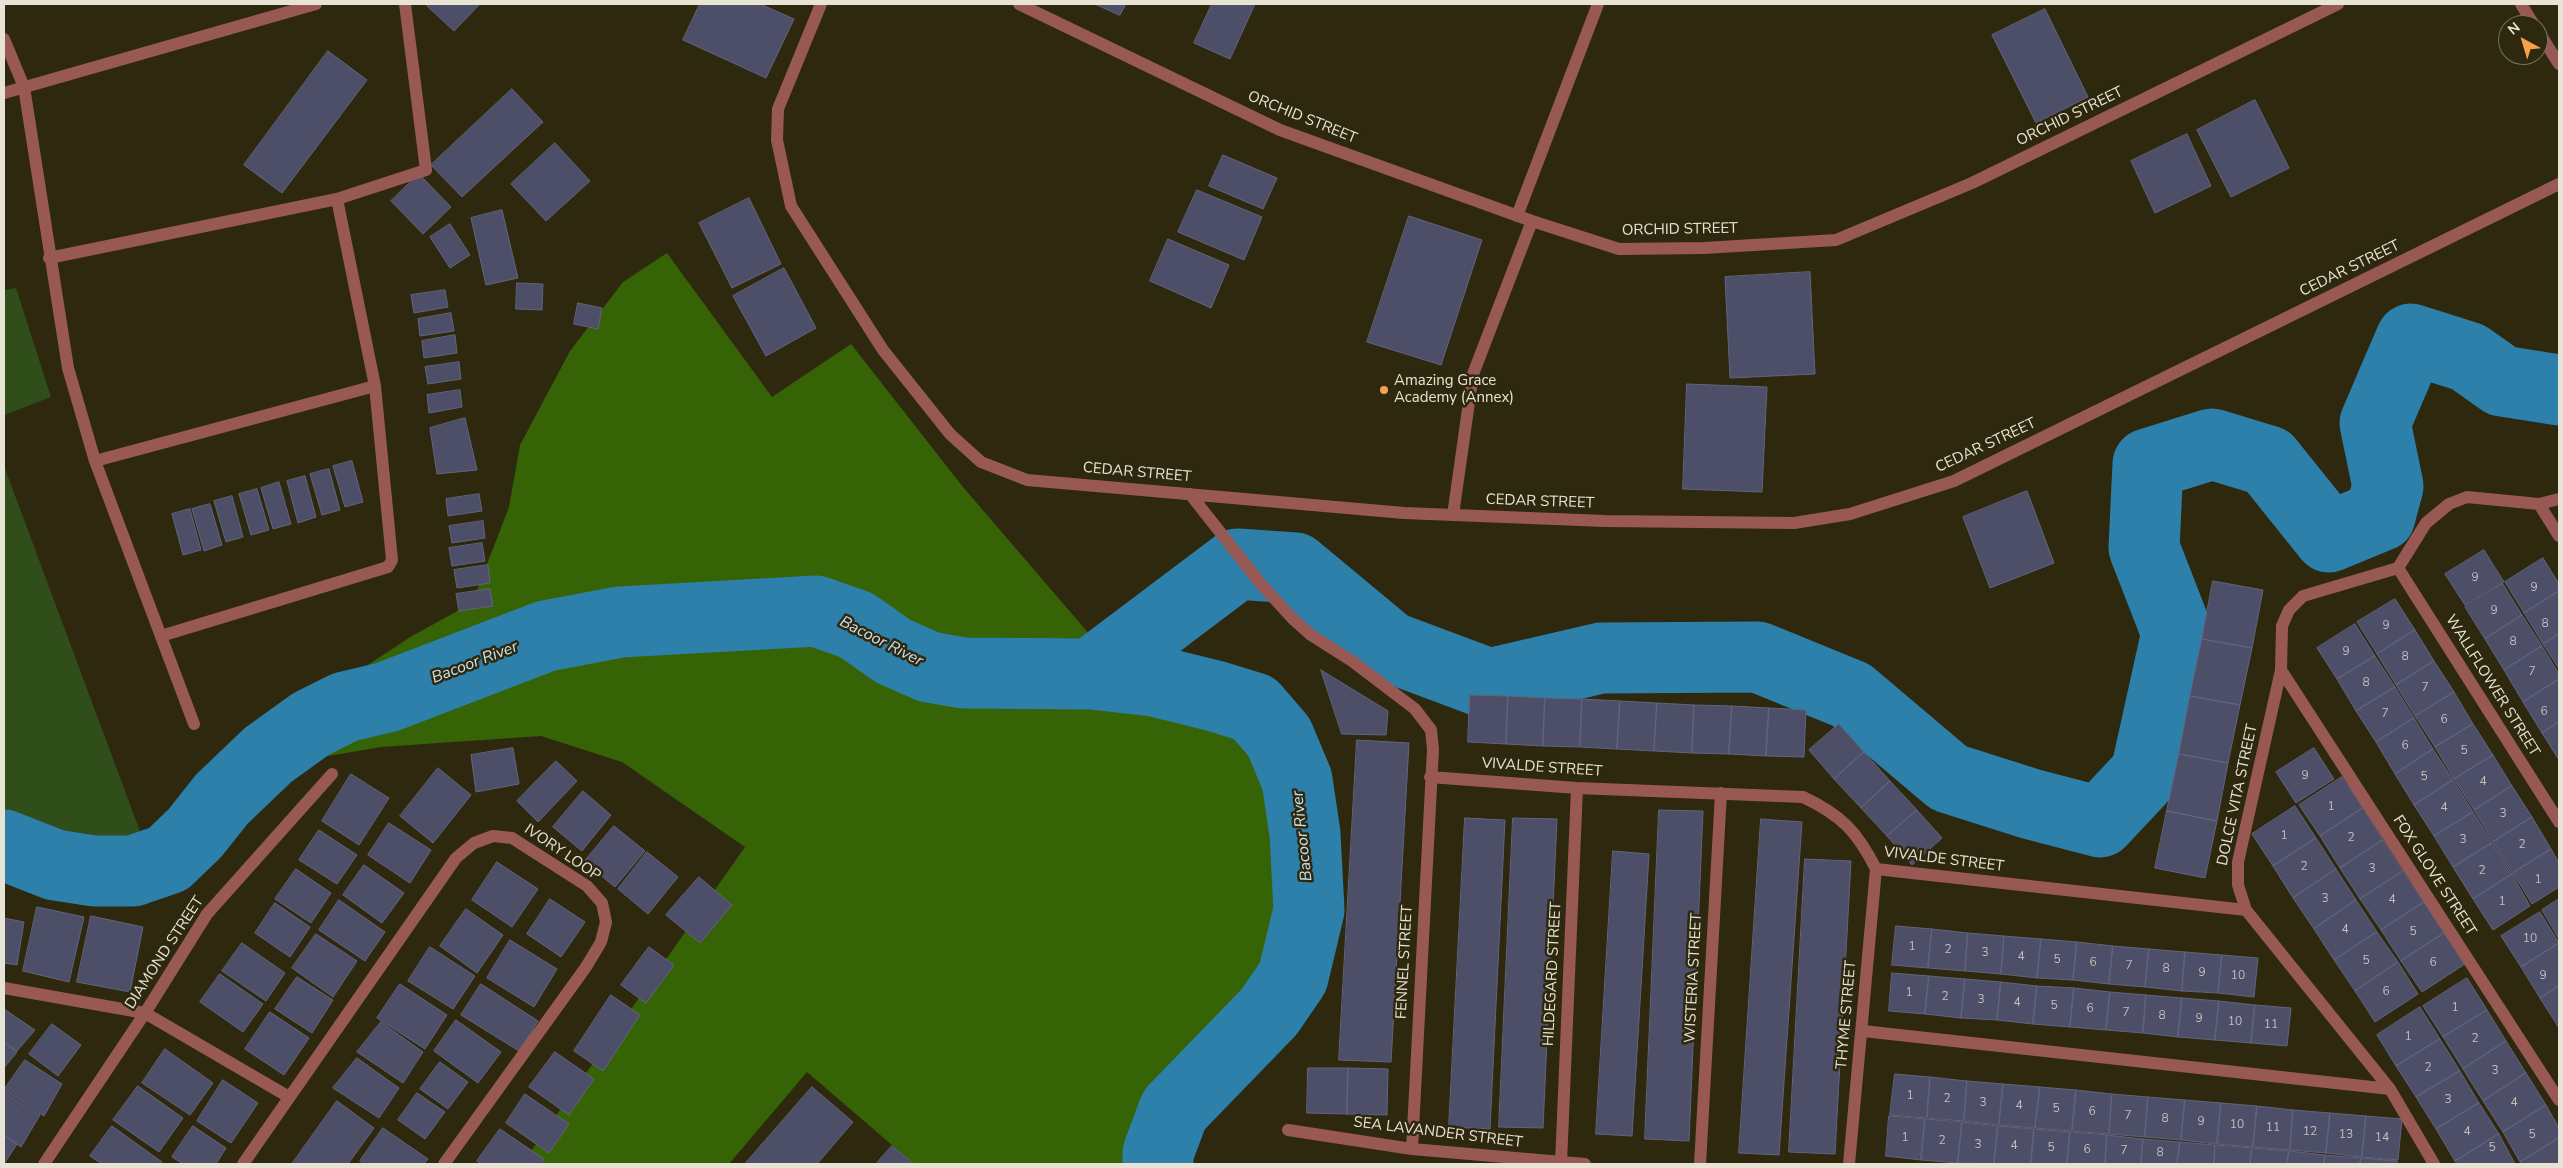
<!DOCTYPE html>
<style>
body{margin:0}
#map{position:relative;width:2563px;height:1168px;overflow:hidden;background:#2e280f;font-family:"Nunito Sans",sans-serif}
canvas{display:block}
.frame{position:absolute;inset:0;border:5px solid #e7e4d5;pointer-events:none}
.north{position:absolute;left:2498px;top:15px;width:50px;height:50px;box-sizing:border-box;background:#2e280f;border:1px solid #78735e;border-radius:50%;rotate:321deg;font-size:14px;font-weight:700;line-height:20px;text-align:center;color:#e7e4d5}
.north::after{content:'';display:block;margin:auto;width:18px;height:22px;background:#f8a14a;clip-path:polygon(50% 0,100% 100%,50% 72%,0 100%)}
</style>
<div id="map">
<canvas width="2563" height="1168"></canvas>
<div class="frame"></div>
<div class="north">N</div>
</div>
<script>
const ctx = document.querySelector('canvas').getContext('2d');
ctx.lineJoin = 'round';
function fill(path, color) { ctx.fillStyle = color; ctx.fill(path, 'evenodd'); }
function stroke(path, color, width, dash) { ctx.strokeStyle = color; ctx.lineWidth = width; ctx.lineCap = dash ? 'butt' : 'round'; ctx.setLineDash(dash || []); ctx.stroke(path); }
function drawText(font, color, halo, rows, align = 'center') {
  ctx.font = font + ' "Nunito Sans",sans-serif'; ctx.lineWidth = 5; ctx.setLineDash([]); ctx.textBaseline = 'middle'; ctx.strokeStyle = halo; ctx.fillStyle = color; for (const [text, x, y, turn = 0] of rows) {
    ctx.save(); ctx.translate(x, y); ctx.rotate((+turn || 0) * Math.PI / 180); ctx.textAlign = isNaN(turn) ? turn : align; if (halo) ctx.strokeText(text, 0, 0); ctx.fillText(text, 0, 0); ctx.restore();
  }
}
const green = new Path2D(`
 M16,288L51,397L4,415V290Z
 M4,466L147,850H105L4,828Z`);
const forest = new Path2D(`
 M667,253L772,397L851,344L963,487L1109,657L1162,668L1216,686L1264,708L1301,743L1318,783L1325,918L1315,980L1287,1022L1197,1112L1174,1164H914L807,1072L729,1164H522L745,847L622,762L541,736L381,747L311,759L183,889L102,900L4,878V828L105,850H147L241,756L308,704L412,636L472,603L509,507L520,445L570,351L623,282Z`);
const river = new Path2D(`
 M1091,674L1237,564L1295,568L1390,647L1489,684L1601,658L1758,657L1851,695L1949,778L2031,804L2100,822L2146,773L2177,633L2144,548L2148,464L2212,444L2268,461L2329,537L2380,516L2388,486L2375,423L2411,339L2468,357L2502,381L2559,390
 M4,845L55,865L94,871H133L168,859L195,833L222,799L268,755L311,724L345,707L387,697L546,636L620,622L816,611L856,625L893,651L929,667L964,673L1091,674L1154,681L1215,696L1254,708L1279,737L1297,780L1305,834L1309,910L1293,977L1269,1012L1174,1110L1158,1153V1164`);
const building = new Path2D(`
 M429,4H480L454,31L427,6Z
 M700,4H760L794,19L766,78L683,40Z
 M1095,4H1126L1120,15Z
 M1212,4H1255L1230,59L1194,43Z
 M2045,9L2088,97L2036,123L1992,35Z
 M328,51L367,80L282,193L244,165Z
 M512,89L543,122L462,197L431,165Z
 M2255,100L2289,168L2231,197L2197,130Z
 M2187,134L2211,186L2155,213L2131,161Z
 M555,143L590,181L546,221L511,184Z
 M1223,155L1277,178L1263,209L1209,186Z
 M419,174L451,207L423,234L391,201Z
 M1197,190L1262,217L1244,260L1178,232Z
 M749,198L781,264L732,288L699,223Z
 M502,210L518,278L486,285L471,218Z
 M1409,216L1482,240L1441,365L1367,342Z
 M450,224L470,255L450,268L430,237Z
 M1168,239L1229,265L1211,308L1150,281Z
 M784,268L816,328L766,356L733,296Z
 M1810,272L1815,374L1730,378L1725,277Z
 M517,283L543,284L542,310L516,309Z
 M445,290L448,307L414,313L411,295Z
 M578,303L602,308L598,329L574,324Z
 M451,313L454,331L420,336L418,319Z
 M455,335L457,353L424,358L422,341Z
 M459,362L461,379L428,384L425,367Z
 M1687,384L1767,387L1762,492L1683,489Z
 M460,390L462,407L429,413L427,395Z
 M465,418L477,470L437,474L430,428Z
 M352,461L363,502L345,507L333,466Z
 M329,469L340,510L322,515L310,474Z
 M305,476L316,517L298,523L287,481Z
 M279,482L291,524L273,529L261,488Z
 M257,489L269,530L251,535L239,494Z
 M2027,491L2054,563L1990,588L1963,517Z
 M479,494L482,511L448,516L446,499Z
 M232,496L243,537L226,542L214,501Z
 M210,504L222,545L204,551L192,509Z
 M190,509L201,550L183,555L172,514Z
 M483,521L485,538L452,543L449,526Z
 M482,543L485,561L452,566L449,548Z
 M2484,550L2504,582L2465,605L2445,574Z
 M2543,558L2559,584V591L2524,613L2505,582Z
 M488,565L490,583L457,588L454,570Z
 M2213,581L2263,590L2252,648L2202,639Z
 M2503,584L2522,615L2485,639L2465,607Z
 M490,589L493,606L459,611L456,594Z
 M2559,591V634L2543,644L2524,613Z
 M2395,599L2415,630L2377,654L2357,622Z
 M2522,615L2542,646L2504,670L2485,639Z
 M2355,624L2375,656L2337,679L2317,648Z
 M2415,630L2434,661L2396,685L2377,654Z
 M2559,634V669L2543,644Z
 M2202,639L2252,648L2240,705L2190,696Z
 M2542,646L2559,674V679L2523,702L2504,670Z
 M2375,656L2395,687L2356,711L2337,679Z
 M2434,661L2454,692L2415,716L2396,685Z
 M1321,670L1388,711L1386,735L1342,734Z
 M2559,679V722L2542,733L2523,702Z
 M2395,687L2414,718L2376,742L2356,711Z
 M2454,692L2473,724L2435,747L2415,716Z
 M1470,695L1508,696L1506,744L1468,742Z
 M1508,696L1545,698L1543,746L1506,744Z
 M2190,696L2240,705L2228,763L2179,754Z
 M1545,698L1582,699L1580,747L1543,746Z
 M1582,699L1620,701L1617,749L1580,747Z
 M1620,701L1657,703L1654,751L1617,749Z
 M1657,703L1694,705L1692,753L1654,751Z
 M1694,705L1732,706L1729,754L1692,753Z
 M1732,706L1769,708L1766,756L1729,754Z
 M1769,708L1806,710L1804,757L1766,756Z
 M2414,718L2433,749L2395,774L2376,742Z
 M2559,722V760L2542,733Z
 M1839,724L1864,752L1834,779L1809,750Z
 M2473,724L2493,755L2454,779L2435,747Z
 M1357,740L1409,743L1391,1062L1339,1060Z
 M513,748L519,784L476,792L471,755Z
 M2314,748L2334,779L2296,803L2276,772Z
 M2433,749L2453,780L2414,805L2395,774Z
 M1864,752L1890,781L1861,808L1834,779Z
 M2179,754L2228,763L2217,821L2167,811Z
 M2493,755L2512,786L2474,810L2454,779Z
 M556,761L577,781L538,822L517,801Z
 M438,768L471,795L433,843L400,816Z
 M351,774L389,798L359,845L322,821Z
 M2342,777L2363,808L2320,836L2299,805Z
 M2453,780L2473,812L2434,836L2414,805Z
 M1890,781L1917,810L1887,836L1861,808Z
 M2512,786L2532,817L2493,842L2474,810Z
 M583,791L611,815L582,851L553,827Z
 M2295,806L2316,838L2273,866L2252,834Z
 M2363,808L2383,840L2340,868L2320,836Z
 M1659,810L1703,811L1689,1141L1645,1139Z
 M1917,810L1942,838L1912,865L1887,836Z
 M2167,811L2217,821L2205,878L2155,868Z
 M2473,812L2492,843L2453,867L2434,836Z
 M2532,817L2551,849L2513,873L2493,842Z
 M1465,818L1505,820L1490,1129L1449,1127Z
 M1513,818L1557,819L1543,1128L1499,1127Z
 M1761,819L1802,822L1779,1155L1739,1153Z
 M389,823L431,850L410,883L368,855Z
 M614,826L645,851L615,887L584,862Z
 M319,830L357,855L337,884L299,860Z
 M2316,838L2336,869L2293,898L2273,866Z
 M2383,840L2403,871L2360,899L2340,868Z
 M2492,843L2512,874L2473,899L2453,867Z
 M2551,849L2559,863V887L2532,904L2513,873Z
 M1613,851L1649,854L1632,1136L1596,1134Z
 M647,852L678,877L648,914L618,889Z
 M1805,859L1851,861L1835,1154L1789,1152Z
 M497,862L538,889L512,927L472,900Z
 M364,865L404,893L382,923L343,895Z
 M296,869L331,893L311,923L275,899Z
 M2336,869L2356,900L2314,929L2293,898Z
 M2403,871L2424,902L2381,930L2360,899Z
 M2512,874L2530,906L2493,930L2473,899Z
 M699,877L732,905L700,943L666,915Z
 M550,899L585,922L561,957L527,934Z
 M2559,899V939L2542,910Z
 M339,900L385,932L365,961L319,930Z
 M2356,900L2377,932L2334,960L2314,929Z
 M2424,902L2444,933L2401,961L2381,930Z
 M275,903L310,927L290,957L255,933Z
 M37,907L84,917L69,982L23,971Z
 M466,909L503,935L477,973L440,946Z
 M2540,912L2559,943L2521,967L2501,936Z
 M91,916L143,927L130,992L77,982Z
 M4,918L24,922L17,965L4,963Z
 M1896,926L1932,929L1928,968L1892,965Z
 M1932,929L1968,933L1965,971L1928,968Z
 M2377,932L2398,962L2355,991L2334,960Z
 M1968,933L2004,936L2001,974L1965,971Z
 M2444,933L2465,964L2422,992L2401,961Z
 M316,934L357,961L333,997L292,968Z
 M2004,936L2041,939L2037,978L2001,974Z
 M2041,939L2077,942L2073,980L2037,978Z
 M510,940L557,969L534,1007L487,978Z
 M2077,942L2113,946L2109,984L2073,980Z
 M242,943L285,973L266,1001L222,971Z
 M2559,943V986L2540,998L2521,967Z
 M2113,946L2149,949L2145,987L2109,984Z
 M430,947L475,976L453,1009L408,981Z
 M649,947L674,965L646,1003L621,985Z
 M2149,949L2185,952L2182,991L2145,987Z
 M2185,952L2222,955L2218,993L2182,991Z
 M2222,955L2258,958L2254,997L2218,993Z
 M2398,962L2418,994L2375,1022L2355,991Z
 M1892,973L1929,976L1925,1014L1889,1011Z
 M220,974L263,1004L243,1032L200,1002Z
 M1929,976L1965,979L1961,1018L1925,1014Z
 M297,977L333,1000L312,1033L275,1009Z
 M2467,978L2487,1010L2443,1037L2423,1006Z
 M1965,979L2001,982L1997,1020L1961,1018Z
 M2001,982L2037,986L2033,1024L1997,1020Z
 M400,984L447,1015L425,1049L377,1018Z
 M481,984L538,1021L519,1051L461,1015Z
 M2037,986L2074,988L2070,1027L2033,1024Z
 M2559,986V1028L2540,998Z
 M2074,988L2110,992L2106,1030L2070,1027Z
 M2110,992L2146,995L2143,1033L2106,1030Z
 M611,995L640,1015L603,1071L574,1051Z
 M2146,995L2182,998L2178,1037L2143,1033Z
 M2182,998L2219,1001L2215,1040L2178,1037Z
 M2219,1001L2255,1005L2251,1043L2215,1040Z
 M2255,1005L2291,1008L2287,1046L2251,1043Z
 M2420,1007L2440,1039L2396,1066L2377,1035Z
 M4,1009L35,1030L17,1051L4,1042Z
 M2487,1010L2506,1041L2463,1069L2443,1037Z
 M270,1012L309,1038L284,1075L245,1049Z
 M456,1020L501,1052L478,1083L434,1051Z
 M381,1022L423,1052L403,1083L357,1052Z
 M52,1024L81,1045L58,1076L29,1054Z
 M2440,1039L2460,1071L2416,1097L2396,1066Z
 M2506,1041L2526,1073L2483,1101L2463,1069Z
 M4,1043L17,1052L4,1068Z
 M165,1049L213,1083L190,1115L142,1083Z
 M555,1052L594,1079L569,1115L529,1087Z
 M357,1058L399,1088L379,1118L333,1088Z
 M25,1060L62,1084L44,1116L4,1090Z
 M440,1062L468,1082L448,1109L420,1089Z
 M1308,1068H1348L1347,1114L1307,1113Z
 M1348,1068L1388,1069L1387,1115L1347,1114Z
 M2460,1071L2479,1103L2436,1129L2416,1097Z
 M2526,1073L2546,1105L2503,1132L2483,1101Z
 M1895,1074L1930,1077L1927,1118L1890,1115Z
 M1930,1077L1967,1081L1964,1121L1927,1118Z
 M223,1080L258,1103L231,1143L197,1121Z
 M1967,1081L2003,1084L1999,1125L1964,1121Z
 M2003,1084L2040,1087L2035,1128L1999,1125Z
 M138,1086L183,1118L159,1152L113,1120Z
 M812,1087L853,1122L817,1164H745Z
 M2040,1087L2076,1090L2072,1131L2035,1128Z
 M2076,1090L2112,1094L2109,1134L2072,1131Z
 M4,1092L40,1115L21,1147L4,1135Z
 M417,1093L445,1112L425,1139L398,1120Z
 M525,1094L569,1124L549,1153L506,1123Z
 M2112,1094L2148,1097L2145,1137L2109,1134Z
 M2148,1097L2185,1100L2181,1140L2145,1137Z
 M2185,1100L2221,1103L2217,1144L2181,1140Z
 M337,1101L374,1128L348,1164H292Z
 M2221,1103L2257,1106L2253,1147L2217,1144Z
 M2479,1103L2499,1134L2455,1161L2436,1129Z
 M2546,1105L2559,1128V1138L2520,1162L2503,1132Z
 M2257,1106L2293,1110L2290,1150L2253,1147Z
 M2293,1110L2330,1113L2326,1153L2290,1150Z
 M2330,1113L2366,1116L2362,1157L2326,1153Z
 M1889,1116L1925,1119L1921,1160L1886,1156Z
 M2366,1116L2402,1119L2398,1160L2362,1157Z
 M1925,1119L1962,1122L1958,1163L1921,1160Z
 M1962,1122L1998,1126L1994,1164L1958,1163Z
 M112,1126L162,1162L161,1164H102L90,1156Z
 M193,1126L226,1148L216,1164H183L172,1157Z
 M1998,1126L2034,1129L2031,1164H1994Z
 M383,1128L428,1159L424,1164H364L360,1161Z
 M500,1129L544,1159L540,1164H481L477,1161Z
 M2034,1129L2070,1132L2067,1164H2031Z
 M2070,1132L2107,1135L2105,1164H2067Z
 M2499,1134L2515,1164H2457L2455,1161Z
 M2107,1135L2143,1139L2141,1164H2105Z
 M4,1136L17,1144L4,1164Z
 M2559,1138V1164H2522L2520,1162Z
 M2143,1139L2180,1142L2177,1164H2141Z
 M2180,1142L2215,1145L2214,1164H2177Z
 M2215,1145L2252,1148L2250,1164H2214Z
 M892,1146L914,1164H876Z
 M2252,1148L2289,1151L2287,1164H2250Z
 M2289,1151L2325,1155L2324,1164H2287Z
 M2325,1155L2361,1158L2360,1164H2324Z
 M2361,1158L2397,1161V1164H2360Z`);
const street = new Path2D(`
 M821,4L778,109L777,140L791,206L883,350L950,434L981,462L1027,480L1404,513L1605,521L1794,523L1850,514L1954,481L2559,184
 M1019,4L1280,130L1532,221L1619,249L1704,248L1836,240L1972,183L2338,4
 M2521,4L2534,25
 M2538,31L2559,64
 M4,39L24,87L68,368L95,461L194,724
 M4,93L316,4
 M337,199L426,170L405,4
 M1517,216L1598,4
 M49,258L337,199L375,386L392,560L388,567L161,636
 M95,461L375,386
 M1190,494L1261,584L1292,618L1311,635L1352,661L1415,709L1431,730L1433,749L1412,1149
 M2539,504L2559,536
 M1453,515L1473,374L1532,221
 M2398,568L2303,596L2289,610L2282,626L2281,670L2238,862V885L2246,910L2390,1089L2434,1164
 M2398,568L2559,822
 M2398,568L2426,523L2449,504L2467,497L2539,504L2559,499
 M2281,670L2559,1100
 M1430,777L1577,788L1803,797C1841,815 1857,831 1876,869
 M1876,869L2246,910
 M4,988L145,1013L289,1097
 M1863,1031L2390,1089
 M1288,1130L1412,1149L1585,1164
 M1561,1163L1577,788
 M44,1164L145,1013L207,914L332,774
 M243,1164L456,858L474,843L493,836L512,838L587,886L602,903L606,922L601,942L586,967L444,1164
 M1700,1164L1721,793
 M1849,1164L1876,869`);
const markers = [
 [1384,390,5,"#f8a14a"]
];
const numberNames = [
 ["9",2475,578],
 ["9",2534,588],
 ["9",2494,611],
 ["8",2545,624],
 ["9",2386,626],
 ["8",2513,642],
 ["9",2346,652],
 ["8",2405,657],
 ["7",2532,672],
 ["8",2366,683],
 ["7",2425,688],
 ["6",2544,712],
 ["7",2385,714],
 ["6",2444,720],
 ["6",2405,746],
 ["5",2464,751],
 ["9",2305,776],
 ["5",2424,777],
 ["4",2483,782],
 ["1",2331,807],
 ["4",2444,808],
 ["3",2503,814],
 ["1",2284,836],
 ["2",2351,838],
 ["3",2463,840],
 ["2",2522,845],
 ["2",2304,867],
 ["3",2372,869],
 ["2",2482,871],
 ["1",2538,880],
 ["3",2325,899],
 ["4",2392,900],
 ["1",2502,902],
 ["4",2345,930],
 ["5",2413,932],
 ["10",2530,939],
 ["1",1912,947],
 ["2",1948,950],
 ["3",1985,953],
 ["4",2021,957],
 ["5",2057,960],
 ["5",2366,961],
 ["6",2093,963],
 ["6",2433,963],
 ["7",2129,966],
 ["8",2166,969],
 ["9",2202,973],
 ["10",2238,976],
 ["9",2543,976],
 ["6",2386,992],
 ["1",1909,993],
 ["2",1945,997],
 ["3",1981,1000],
 ["4",2017,1003],
 ["5",2054,1006],
 ["1",2455,1008],
 ["6",2090,1009],
 ["7",2126,1013],
 ["8",2162,1016],
 ["9",2199,1019],
 ["10",2235,1022],
 ["11",2271,1025],
 ["1",2408,1037],
 ["2",2475,1039],
 ["2",2428,1068],
 ["3",2495,1071],
 ["1",1910,1096],
 ["2",1947,1099],
 ["3",2448,1100],
 ["3",1983,1103],
 ["4",2514,1103],
 ["4",2019,1106],
 ["5",2056,1109],
 ["6",2092,1112],
 ["7",2128,1116],
 ["8",2165,1119],
 ["9",2201,1122],
 ["10",2237,1125],
 ["11",2273,1128],
 ["12",2310,1132],
 ["4",2467,1132],
 ["13",2346,1135],
 ["5",2532,1135],
 ["1",1905,1138],
 ["14",2382,1138],
 ["2",1942,1141],
 ["3",1978,1145],
 ["4",2014,1146],
 ["5",2051,1148],
 ["5",2492,1148],
 ["6",2087,1150],
 ["7",2124,1151],
 ["8",2160,1153]
];
const streetNames = [
 ["ORCHID STREET",2070,117,-26],
 ["ORCHID STREET",1302,118,22],
 ["ORCHID STREET",1680,230,-1],
 ["CEDAR STREET",2350,269,-26],
 ["CEDAR STREET",1986,446,-25],
 ["CEDAR STREET",1137,473,5],
 ["CEDAR STREET",1540,502,2],
 ["WALLFLOWER STREET",2492,686,58],
 ["VIVALDE STREET",1542,768,4],
 ["DOLCE VITA STREET",2238,795,-78],
 ["IVORY LOOP",562,853,34],
 ["VIVALDE STREET",1944,860,7],
 ["FOX GLOVE STREET",2434,876,57],
 ["DIAMOND STREET",165,953,-57],
 ["FENNEL STREET",1405,962,-87],
 ["HILDEGARD STREET",1553,974,-87],
 ["WISTERIA STREET",1694,978,-87],
 ["THYME STREET",1847,1015,-85],
 ["SEA LAVANDER STREET",1438,1133,7]
];
const poiNames = [
 ["Amazing Grace",1394,381],
 ["Academy (Annex)",1394,398]
];
const waterNames = [
 ["Bacoor River",881,642,27],
 ["Bacoor River",475,663,-21],
 ["Bacoor River",1303,836,-96]
];
fill(green, '#304e1a');
fill(forest, '#356306');
stroke(river, '#2d80a9', 71);
fill(building, '#4d4f68');
stroke(building, '#62647e', 1);
stroke(street, '#985955', 12);
for (const [x, y, r, color] of markers) { const dot = new Path2D(); dot.arc(x, y, r, 0, 2 * Math.PI); ctx.fillStyle = color; ctx.fill(dot); stroke(dot, '#2e280f', 2); }
drawText('12px', '#c0bfba', null, numberNames);
drawText('15px', '#e7e4d5', '#2e280f', streetNames);
drawText('15px', '#e7e4d5', '#2e280f', poiNames, 'left');
drawText('italic 16px', '#cae1ef', '#2e280f', waterNames);
</script>
